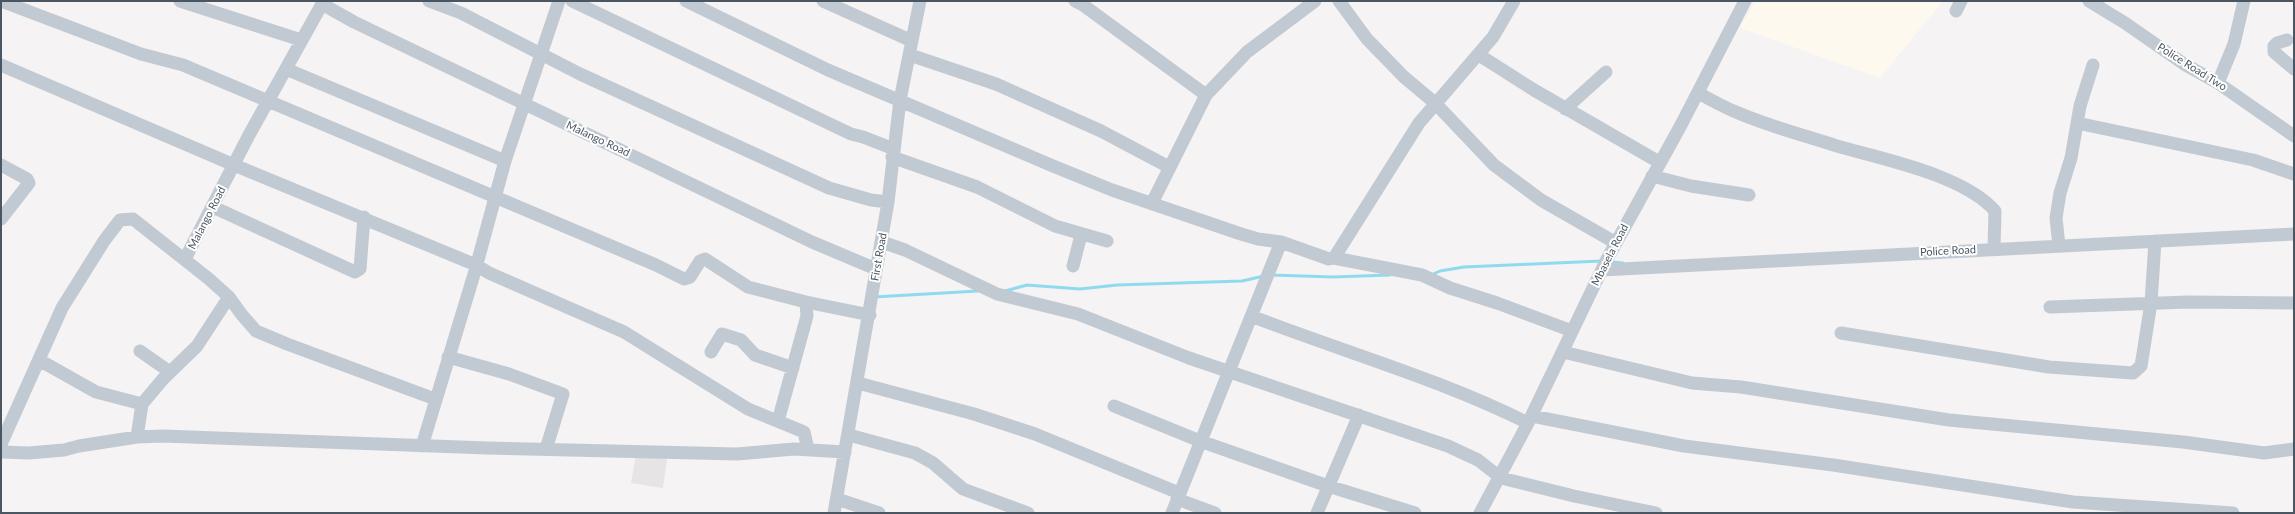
<!DOCTYPE html>
<style>
body{margin:0}
#map{position:relative;width:2295px;height:514px;overflow:hidden;background:#f5f3f3;font-family:Lato,sans-serif}
canvas{display:block}
.frame{position:absolute;inset:0;border:2px solid #4a5661;pointer-events:none}
</style>
<div id="map">
<canvas width="2295" height="514"></canvas>
<div class="frame"></div>
</div>
<script>
const ctx = document.querySelector('canvas').getContext('2d');
ctx.lineJoin = 'round';
function fill(path, color) { ctx.fillStyle = color; ctx.fill(path, 'evenodd'); }
function stroke(path, color, width, dash) { ctx.strokeStyle = color; ctx.lineWidth = width; ctx.lineCap = dash ? 'butt' : 'round'; ctx.setLineDash(dash || []); ctx.stroke(path); }
function drawText(font, color, halo, rows, align = 'center') {
  ctx.font = font + ' Lato,sans-serif'; ctx.lineWidth = 4; ctx.setLineDash([]); ctx.textBaseline = 'middle'; ctx.strokeStyle = halo; ctx.fillStyle = color; for (const [text, x, y, turn = 0] of rows) {
    ctx.save(); ctx.translate(x, y); ctx.rotate((+turn || 0) * Math.PI / 180); ctx.textAlign = isNaN(turn) ? turn : align; if (halo) ctx.strokeText(text, 0, 0); ctx.fillText(text, 0, 0); ctx.restore();
  }
}
const commercial = new Path2D(`
 M1756,1H1943L1880,78L1740,28Z`);
const education = new Path2D(`
 M636,455L667,459L663,488L631,483Z`);
const stream = new Path2D(`
 M1612,262L1623,263
 M1271,275L1333,277L1390,275
 M1431,275L1440,271L1464,267L1602,261
 M1005,291L1027,285L1080,289L1117,285L1242,281L1264,276
 M874,297L978,291`);
const minor = new Path2D(`
 M1,1L141,54L183,65L656,265L684,279L690,277L700,261L705,259L748,287L806,302L870,315
 M180,1L301,40
 M429,1L461,13L580,74L829,188L871,200L888,202
 M572,1L851,134L863,137L894,149
 M686,1L828,70L1053,166L1112,190L1241,234L1258,239L1281,242L1329,259L1334,258L1422,275L1450,288L1497,303L1572,331
 M823,1L912,41
 M1075,1L1083,5L1206,95L1152,203
 M1339,1L1367,39L1404,77L1435,103L1494,165L1541,200L1616,243
 M2089,1L2125,23L2184,64L2218,83L2294,136
 M1956,11L1961,1
 M2287,40L2277,43L2274,46V52L2294,69
 M910,55L996,84L1101,131L1169,167
 M1479,55L1534,90L1659,162
 M1,65L234,165L476,265L489,273L624,332L748,409L804,432L808,449
 M286,69L505,161
 M2218,83L2234,44L2244,1
 M1698,93C1710,99 1723,107 1736,112C1768,126 1803,135 1837,146C1882,159 1964,175 1995,211L1994,249
 M1206,95L1247,52L1315,1
 M1565,109L1606,72
 M2077,123L2253,160L2294,174
 M892,157L977,187L1055,226L1107,241
 M1,165L27,179L29,183L1,219
 M1652,176L1691,186L1749,195
 M213,207L355,272L360,269L364,217
 M882,242L905,250L997,294L1078,314L1189,358L1448,446L1478,460L1501,478L1574,496L1656,513
 M2059,246L2056,218L2060,193L2071,158L2080,106L2093,65
 M1334,258L1419,123L1493,37L1514,1
 M185,259L249,135L322,4L354,22L812,242L876,269
 M1073,266L1081,235
 M1602,270L2294,234
 M2050,307L2188,302L2294,303
 M1251,316C1344,352 1440,379 1528,423
 M1841,333L2049,367L2133,373L2141,366L2151,303L2155,241
 M140,351L170,372
 M711,352L722,334L741,340L755,355L793,368
 M1563,352L1692,383L1741,387L1949,420L2183,442L2264,453L2294,449
 M448,357L509,374L563,394L546,449
 M39,360L96,392L142,404
 M858,383L974,414L1035,434L1179,493
 M1114,406L1200,441L1328,486L1415,513
 M1532,416L1684,446L1833,465L2073,502L2233,513
 M778,421L807,316L806,302
 M849,435L915,453L933,463L963,489L1028,513
 M137,437L142,404L163,379L197,346L229,297
 M1,444L62,308L104,241L120,220L133,219L209,279L229,297L242,315L256,331L287,344L435,399
 M422,446L475,271L505,161L559,1
 M1,452L29,453L64,450L79,446L137,437L163,436L487,448L737,454L794,449L845,452
 M837,499L879,513
 M1177,499L1215,513
 M834,513L888,202L900,100L920,1
 M1172,513L1281,242
 M1317,513L1359,415
 M1480,513L1528,423L1606,261L1681,125L1745,1`);
const streetNames = [
 ["Police Road Two",2192,67,32],
 ["Malango Road",598,139,25],
 ["Malango Road",207,218,-63],
 ["Police Road",1948,251,-3],
 ["Mbasela Road",1610,255,-63],
 ["First Road",879,257,-80]
];
fill(commercial, '#fdf9ef');
fill(education, '#e6e4e5');
stroke(stream, '#90daee', 3);
stroke(minor, '#c1cad2', 13);
drawText('11px', '#4a5661', '#fff', streetNames);
</script>
